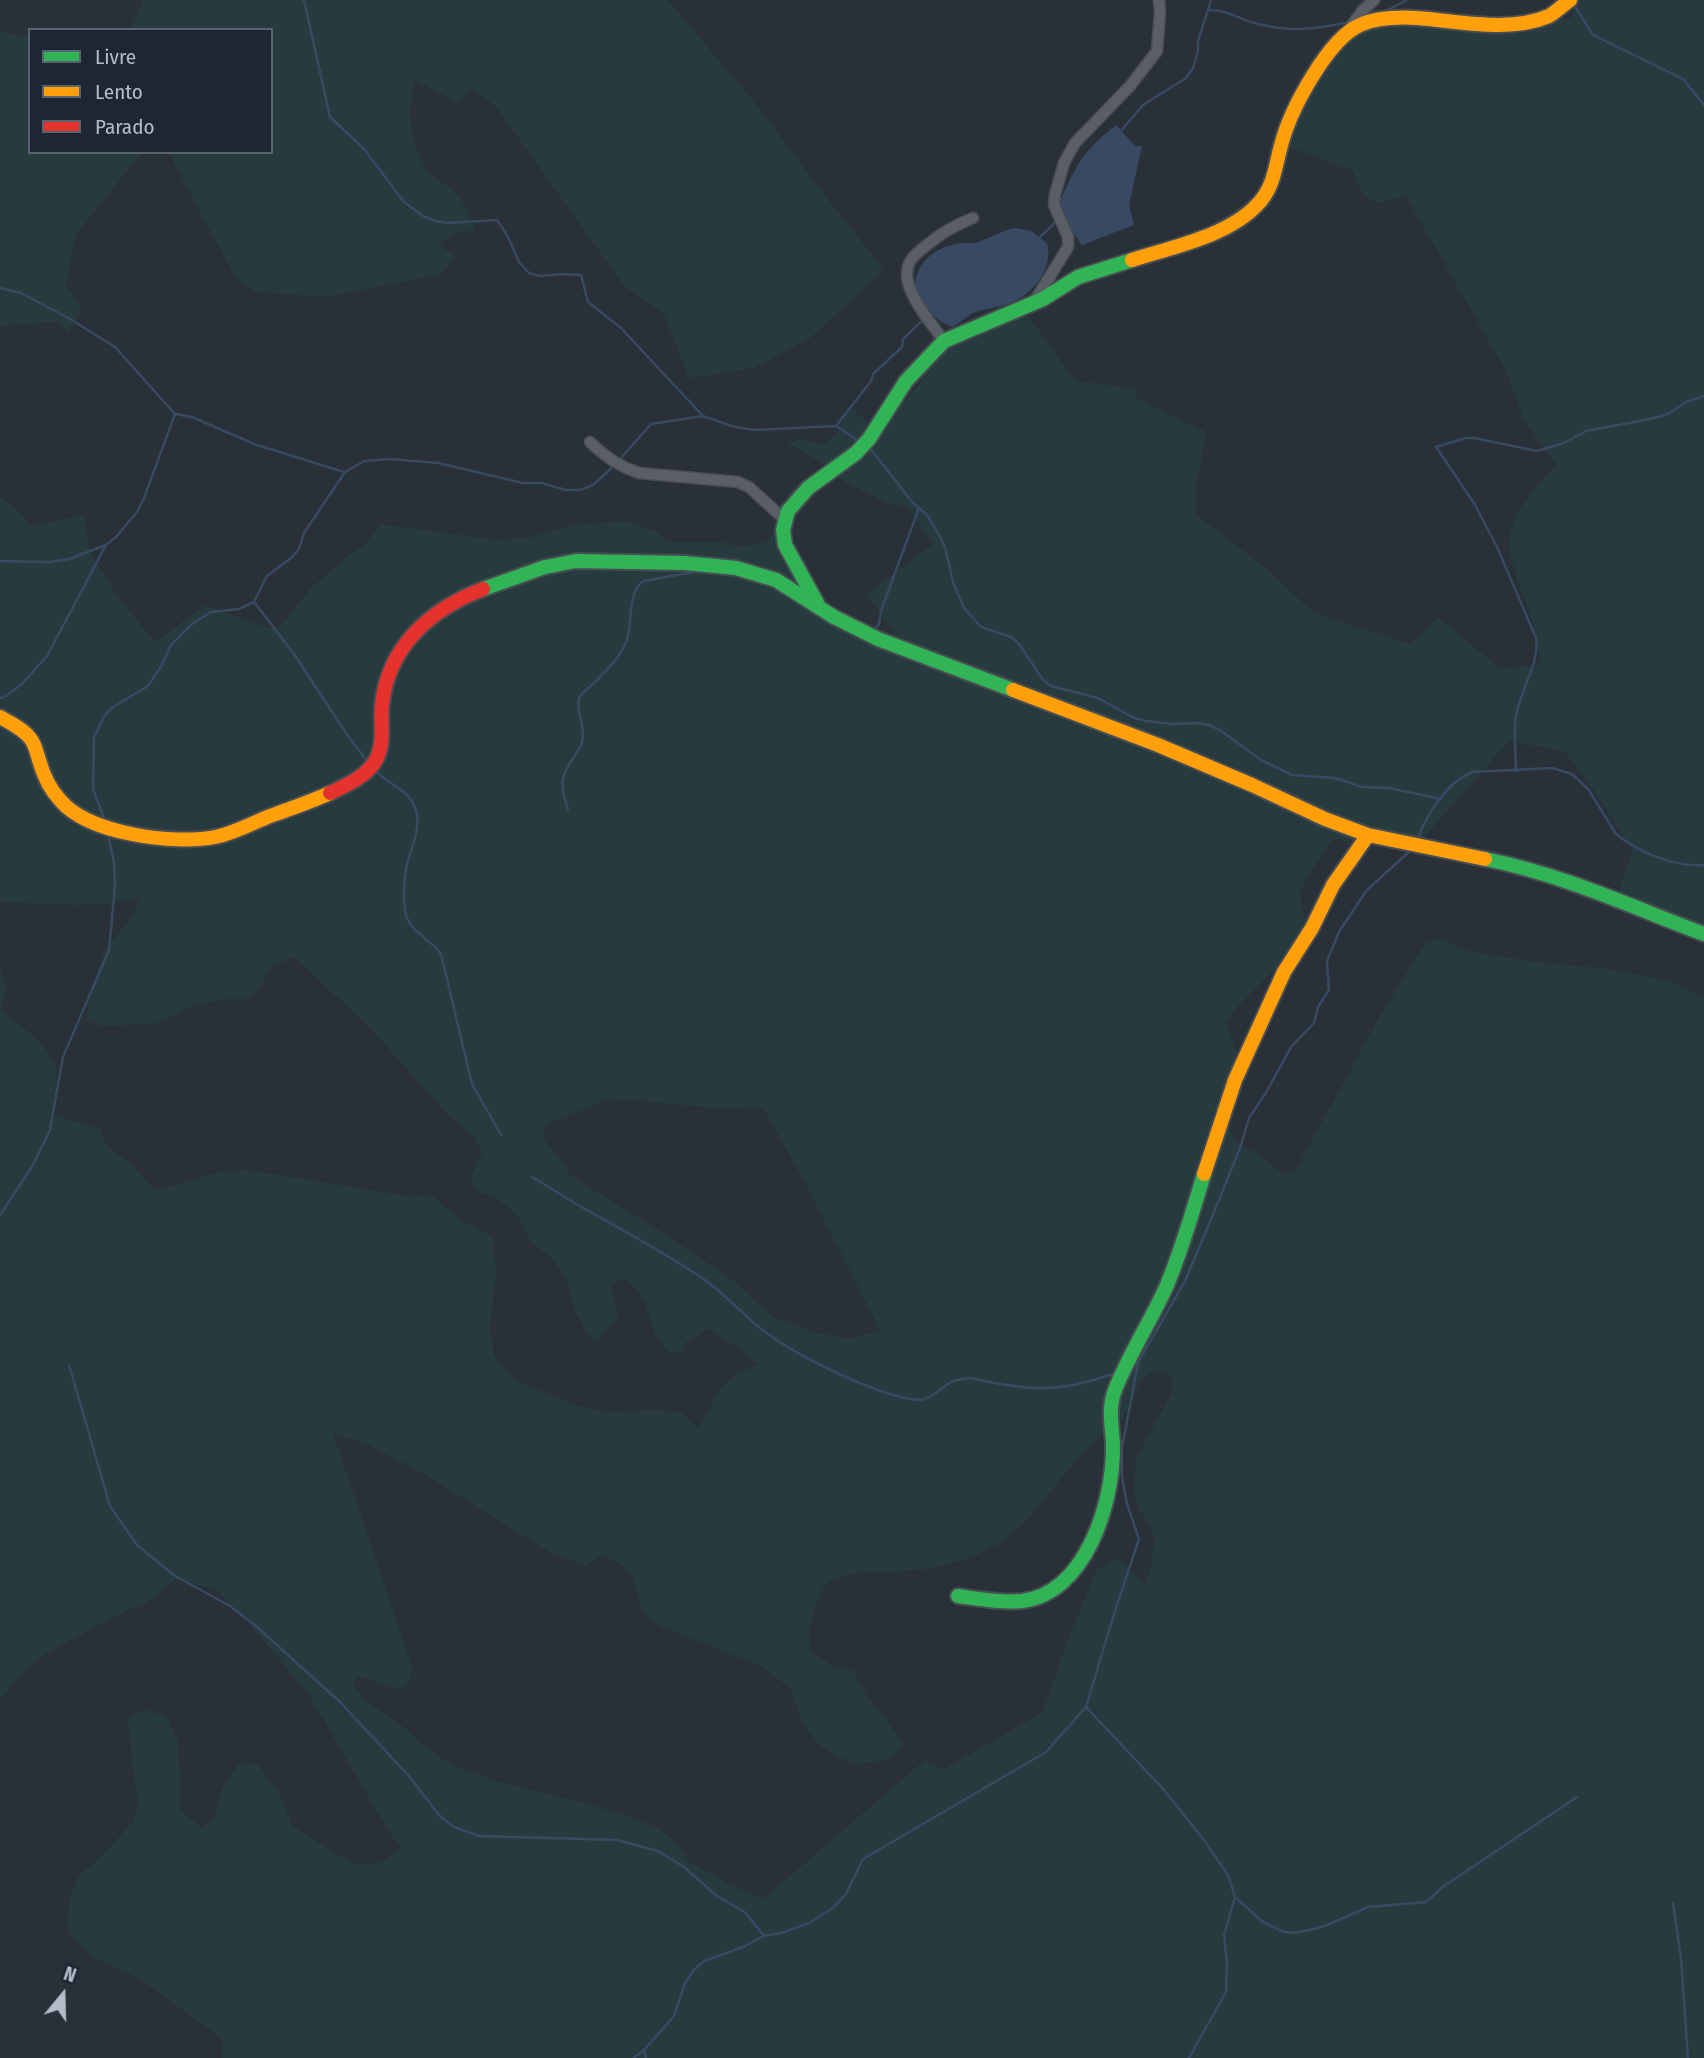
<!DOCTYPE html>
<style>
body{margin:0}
#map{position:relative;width:1704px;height:2058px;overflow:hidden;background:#2a3038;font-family:"Fira Sans Condensed",sans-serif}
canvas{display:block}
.legend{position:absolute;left:28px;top:28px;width:245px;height:126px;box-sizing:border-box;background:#1d2633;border:2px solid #59626f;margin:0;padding:9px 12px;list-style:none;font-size:21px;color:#b4bcc9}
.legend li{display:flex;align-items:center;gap:14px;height:35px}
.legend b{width:35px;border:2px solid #59626f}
.north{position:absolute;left:28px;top:1960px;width:70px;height:70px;-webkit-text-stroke:5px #1d2633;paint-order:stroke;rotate:19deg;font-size:19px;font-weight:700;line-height:28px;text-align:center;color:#b4bcc9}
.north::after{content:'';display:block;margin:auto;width:24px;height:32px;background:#b4bcc9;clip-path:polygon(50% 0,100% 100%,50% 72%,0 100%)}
</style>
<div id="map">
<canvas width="1704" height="2058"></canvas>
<ul class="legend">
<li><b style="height:9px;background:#30b455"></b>Livre</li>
<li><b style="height:9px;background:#ff9f0a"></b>Lento</li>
<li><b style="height:9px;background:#e5322d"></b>Parado</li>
</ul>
<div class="north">N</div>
</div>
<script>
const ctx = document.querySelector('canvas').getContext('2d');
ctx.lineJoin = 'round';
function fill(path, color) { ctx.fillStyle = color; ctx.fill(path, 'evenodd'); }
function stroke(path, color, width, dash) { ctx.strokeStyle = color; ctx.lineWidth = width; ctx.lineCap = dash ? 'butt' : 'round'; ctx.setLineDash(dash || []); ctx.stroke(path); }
const green = new Path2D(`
 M143,0H668L761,110L816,184L882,267L879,275L809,339L754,368L693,378L687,374L664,314L624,286L497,108L471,87L459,103L415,80C407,111 409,150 432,175C438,181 448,185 454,191C465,202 470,217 476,230L454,233L438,245L455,255L442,274L325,297L256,292L238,282L168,152H271V30H131Z
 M1578,0H1704V932L1618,900L1621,882L1632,852L1599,797L1564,751L1509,741L1415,848L1389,843L1332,840L1305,881L1300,894L1307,937L1237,1007L1227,1024L1244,1074C1241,1078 1236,1083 1234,1087C1230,1099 1227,1132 1235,1141C1242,1148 1251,1149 1259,1154C1268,1161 1275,1169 1285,1174L1295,1171L1381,1014L1426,942L1439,939L1455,944L1458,949L1535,962L1602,968L1667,980L1704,997V2058H222V2039L139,1978L93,1957L68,1932L69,1900L78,1877L103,1854L132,1823L138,1802L133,1771L128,1719L145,1709L167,1718L178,1740L181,1810L201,1828L215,1818L222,1789L239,1763L258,1764L278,1792L294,1827L355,1865L380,1863L402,1849L390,1834L309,1695L244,1617L217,1590L175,1580L147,1603L128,1610L47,1653L25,1670L0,1700V969L7,985L1,1011C21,1026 55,1048 57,1075C58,1088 54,1102 52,1114L103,1130L101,1134L110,1149L128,1161L156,1191L219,1172L248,1170L413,1197L430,1194L462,1221L493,1237L496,1273L490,1327L494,1355L515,1381L578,1406L607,1412L659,1410L682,1413L698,1428L722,1386L735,1375L757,1365L740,1349L709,1329L686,1342L681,1352L670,1354C665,1348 659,1342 656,1336C646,1311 648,1296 623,1278L611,1285L618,1319L597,1341L587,1334L575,1311L566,1277L551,1258L531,1242L518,1217L495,1196L478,1193L470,1178L482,1153L474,1136L449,1116L370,1028L294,957L273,966L256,992L245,999H226L195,1005L172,1017L154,1024L102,1026L87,1020L90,993L106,948L130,919L140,898C94,910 47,903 0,902V497L18,510L31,526L84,515L89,551L118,597L155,642L205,605L265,627L279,628L311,588L349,555L366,543L380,524L497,540L532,537L571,525L626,521L655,531L668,542H720L741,547L765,542L777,530L815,604L884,647L895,634L867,594L933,544L906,505H890L847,483L814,458L787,443L802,439L821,445C840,436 841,425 848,406L871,425L883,426L920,383L951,344L1025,311L1075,381L1135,388V397L1206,432L1195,495L1197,515L1268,570L1314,613L1410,644L1438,617L1500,668L1539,665C1540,646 1534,630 1529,612C1524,597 1509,559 1509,545C1510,512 1536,486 1557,464L1552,460L1523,418L1506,371L1406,196L1378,203L1364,196L1352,170L1285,146L1316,79L1354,27L1571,18ZM632,1100L711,1108L764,1109L812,1196L880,1330L850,1339L818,1333L773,1317L734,1281L663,1233L570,1175L561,1160L543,1138L546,1125L604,1101ZM1155,1371L1165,1372L1172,1379V1392L1136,1459L1134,1494L1138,1508L1151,1526L1154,1540L1151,1566L1145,1583L1116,1558L1097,1569L1066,1644L1043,1712L944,1769L925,1760L763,1899L725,1882L688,1861L678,1844L660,1829L619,1813L587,1804L496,1781L461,1768L445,1760L422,1745L409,1731L381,1711L366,1702L353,1684L357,1678L361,1677L392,1687L404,1688L410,1680L413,1669L333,1433L367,1444L424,1474L549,1552L586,1566L600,1556C616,1560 632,1568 636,1587C639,1598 639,1609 648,1618C651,1622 657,1624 662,1627L762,1667L790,1688L800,1716L810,1734L820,1745L835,1755L853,1763H866L884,1760L896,1754L902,1743L890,1724L867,1696L854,1671L835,1667L812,1653C811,1648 809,1643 809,1638C810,1622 818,1587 832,1580C854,1570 883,1573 906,1571C930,1569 956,1564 978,1554C1032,1531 1049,1486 1088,1448C1100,1437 1113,1428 1124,1416C1141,1397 1127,1386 1155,1371Z
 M0,32L30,37V152H142L76,235L66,284L82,309L69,332L56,322L0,326Z`);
const water = new Path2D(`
 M1116,125L1135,146H1142L1129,205L1134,225L1082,245C1073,232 1060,217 1060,201C1077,164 1083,151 1116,125Z
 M1015,228L1031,231L1047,243C1054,269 1032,295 1009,304C997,308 983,308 971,314C965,318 959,323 953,327C936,322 925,307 915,294C913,264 933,247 962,243C968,243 973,244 979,242C991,237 1002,231 1015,228Z`);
const stream = new Path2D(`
 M304,0L330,117L364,149L404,202L423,216L435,221L447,223L497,220L507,235L519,262L529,273L540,276L563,274L581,275L588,302L621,328L703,416
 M1573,3L1593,35L1683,79L1704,105
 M1209,10C1226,10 1236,17 1251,22C1283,32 1312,30 1344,23
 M1382,13L1407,0
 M1120,132L1143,105L1186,78L1193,68L1198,51V41L1211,0
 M1038,239L1058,220
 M0,288L21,293L70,319L115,347L175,414L192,417L254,444L344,472
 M836,426L871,381L873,374L902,347L903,339L924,319
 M869,447L912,502L927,515L938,533L945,547L953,582L964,608L981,627L1011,637L1019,644L1043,680L1051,686L1098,698L1134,718L1146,721L1172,724L1196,723L1209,725L1220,730L1261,760L1292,775L1335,778L1362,787L1389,788L1441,799
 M0,561L49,562L69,559L106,545L116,537L137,512L144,498L175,414
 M254,602L294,654L348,736L367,761
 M873,632L879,624L881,611L919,508
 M0,698L6,696L23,683L47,656L106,545
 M374,769C385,783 406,788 414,805C423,825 412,844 407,864C404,879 402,904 407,918C413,933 432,941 441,954L472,1084L501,1135
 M1516,771C1516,753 1513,733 1516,716C1520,690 1540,664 1536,638L1497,547L1474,503L1436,447L1466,438H1474L1537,451L1564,443L1586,431L1650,419L1668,414L1686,402L1704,396
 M568,809C560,786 560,776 574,757C578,751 583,744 583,737C584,723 576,713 579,698C584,690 592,686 598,679C610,667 622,655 627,639C633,621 627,594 643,581L700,571
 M105,821L93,789L94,737L105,715L113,707L148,686L162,665L171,645L192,624L211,612L239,609L254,602L267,576L291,558L299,549L304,533L345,472L364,461L390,459L438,463L523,483H541L566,490H580L593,485L615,465L651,424L703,416L735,427L755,430L836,426L860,442
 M1417,840C1427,814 1446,783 1472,772L1552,768L1572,774L1588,789L1616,834C1640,853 1673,867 1704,865
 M532,1177C548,1186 562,1196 578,1205C619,1228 662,1251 702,1278C721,1291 737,1308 754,1323C787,1352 874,1395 917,1400C929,1401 940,1389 949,1383C956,1379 962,1379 970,1378C1030,1391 1059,1394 1118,1372
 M0,1215L33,1165L50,1130L63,1057L109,950L115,885L114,863L108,834
 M69,1365L110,1506L137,1545L175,1576L230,1606L257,1627L340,1702L407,1774L440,1816L454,1827L479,1836L617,1840L658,1851L684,1867L717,1896L746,1913L764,1936
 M1086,1707L1164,1790L1204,1840L1228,1875L1235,1897L1263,1922L1284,1932L1291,1933L1305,1931L1325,1926L1368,1907L1426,1902L1444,1886L1577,1797
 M1673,1903L1681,1958L1688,2058
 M644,2050L646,2058
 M634,2058L644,2050L674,2016L685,1983L694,1970L704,1961L743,1947L764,1936L782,1933L809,1923L833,1908L846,1894L863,1859L1046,1752L1086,1707L1114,1614L1139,1539L1127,1504L1122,1477V1448L1138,1363L1185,1281L1215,1210L1240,1148L1249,1118L1267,1091L1291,1047L1314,1023L1318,1007L1329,990L1327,961L1339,932L1366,891L1412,849
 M1189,2058L1226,1992L1227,1964L1224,1935L1235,1897`);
const street = new Path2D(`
 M1349,29L1362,11L1374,0
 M1034,302L1068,247V237L1054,205L1055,194L1064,163L1075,143L1130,86L1157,51L1160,13L1159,0
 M944,341C931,322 895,284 911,260C915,254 921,250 927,245C942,232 955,225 973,218
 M590,442C604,456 620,467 639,473L738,482L749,487L784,519`);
const fast = new Path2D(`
 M483,589L545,567L576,561L685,563L736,568L776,580L834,617L878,639L1013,690
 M817,603L785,545L783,530L788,511L808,488L856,453L869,439L906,381L944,341L1043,299L1078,277L1132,260
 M1485,859C1561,874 1632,907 1704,934
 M958,1596C979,1599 1001,1603 1022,1601C1086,1593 1113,1503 1113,1448C1113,1428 1107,1410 1115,1390C1129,1354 1151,1321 1167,1285C1182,1249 1193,1211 1204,1174`);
const slow = new Path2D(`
 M1132,260C1172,247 1228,236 1257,205C1275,187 1275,165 1282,142C1291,109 1328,39 1360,25C1377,17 1399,17 1417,18C1459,21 1509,33 1549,16C1556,12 1563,5 1570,0
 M1013,690L1158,745L1252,785L1325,819L1368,835L1485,859
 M0,717C11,723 23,729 30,738C36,745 37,755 40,763C44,777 50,789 60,800C88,834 174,845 215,837C235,833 252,823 270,816C290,809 310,802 330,793
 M1204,1174L1235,1080L1284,972L1312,928L1333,885L1368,835`);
const jam = new Path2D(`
 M330,793C347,785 368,776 377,758C385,741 380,723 382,705C388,646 431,609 483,589`);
fill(green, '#273a3e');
fill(water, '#384963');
stroke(stream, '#384963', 2.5);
stroke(street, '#484c53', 13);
stroke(fast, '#484c53', 18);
stroke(slow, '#484c53', 18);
stroke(jam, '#484c53', 18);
stroke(street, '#5a5e66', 10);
stroke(fast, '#30b455', 14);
stroke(slow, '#ff9f0a', 14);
stroke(jam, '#e5322d', 14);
</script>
